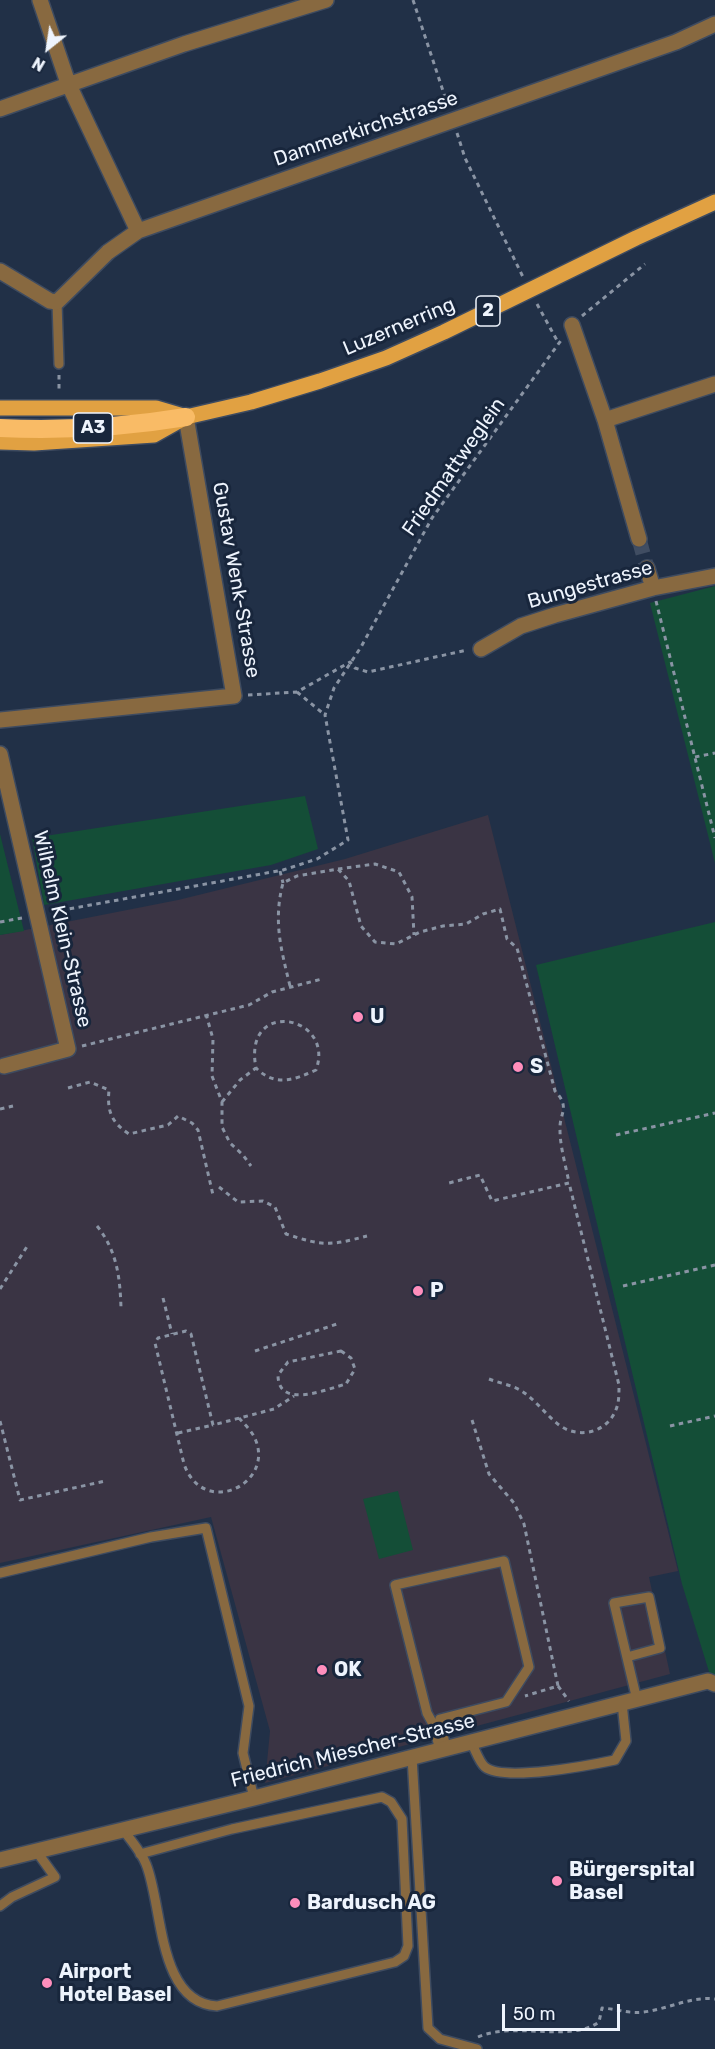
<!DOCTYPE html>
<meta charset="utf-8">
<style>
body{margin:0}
#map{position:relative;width:715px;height:2049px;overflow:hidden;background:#213047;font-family:Rubik,sans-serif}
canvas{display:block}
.north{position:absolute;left:18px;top:18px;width:60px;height:60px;-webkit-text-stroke:4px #18263c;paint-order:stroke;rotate:210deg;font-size:16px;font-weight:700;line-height:24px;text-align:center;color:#eef4fd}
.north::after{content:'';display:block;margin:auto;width:21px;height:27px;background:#eef4fd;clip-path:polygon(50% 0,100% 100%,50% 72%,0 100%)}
.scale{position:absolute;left:502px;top:2004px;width:118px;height:27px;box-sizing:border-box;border:3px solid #eef4fd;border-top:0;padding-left:8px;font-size:18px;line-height:21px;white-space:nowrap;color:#eef4fd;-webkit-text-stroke:4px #18263c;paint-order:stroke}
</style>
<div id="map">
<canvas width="715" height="2049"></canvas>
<div class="north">N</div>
<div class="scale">50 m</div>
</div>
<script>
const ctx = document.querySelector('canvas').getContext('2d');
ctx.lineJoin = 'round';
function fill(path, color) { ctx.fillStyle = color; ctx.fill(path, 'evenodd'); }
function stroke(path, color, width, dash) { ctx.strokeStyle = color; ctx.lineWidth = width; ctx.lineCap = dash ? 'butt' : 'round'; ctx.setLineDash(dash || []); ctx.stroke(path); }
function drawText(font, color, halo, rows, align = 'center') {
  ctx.font = font + ' Rubik,sans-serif'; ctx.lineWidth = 6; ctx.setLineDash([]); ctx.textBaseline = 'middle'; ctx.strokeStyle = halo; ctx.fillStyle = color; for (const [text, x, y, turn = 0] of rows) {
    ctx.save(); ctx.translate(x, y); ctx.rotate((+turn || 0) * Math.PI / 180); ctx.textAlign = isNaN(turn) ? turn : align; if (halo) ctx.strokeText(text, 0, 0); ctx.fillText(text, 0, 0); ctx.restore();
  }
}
const medical = new Path2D(`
 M488,815L678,1571L649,1577L670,1674L265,1783L270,1731L211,1517L0,1563V935L178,900L345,859Z`);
const green = new Path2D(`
 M715,586V863L650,603Z
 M305,796L318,849L271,865L44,905L32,838Z
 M0,834L24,931L0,935Z
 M715,922V1676L710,1675L682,1584L536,965Z
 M398,1491L413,1550L379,1559L363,1499Z`);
const minorTunnel = new Path2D(`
 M639,539L647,568`);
const path = new Path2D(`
 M413,0L448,106
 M457,133L465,158L523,277
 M537,304L559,344
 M582,316L645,264
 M59,375V393
 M656,601L715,838
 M297,692L325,715
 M248,695L297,692L350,662L355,668L368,672L467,650
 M695,757L715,753
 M338,869L375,864L399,872L412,897L414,935
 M280,871L283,883
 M52,912L283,870L317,859L348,840L325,715L334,688L361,647L432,518L562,339
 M0,922L22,918
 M290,986C281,949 273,921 283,883L297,876L338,869L349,881L361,926L375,942L396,944L420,932L443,926L466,924L483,914L500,909L507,939L517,948L555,1091C571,1108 559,1113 560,1130C560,1147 566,1166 569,1183L492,1201L480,1175L449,1183
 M206,1014L213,1039L212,1076L222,1102V1127L230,1143L243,1155L251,1166
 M82,1046L249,1005L272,992L322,979
 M68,1088L90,1082L109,1090C107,1111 111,1122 129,1134L168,1125L178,1116L192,1123L198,1130L213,1195
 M222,1102L240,1080L256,1068C242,997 336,1015 316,1070C294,1080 275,1087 256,1068
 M0,1109L13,1106
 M616,1135L715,1113
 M219,1187L238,1202L263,1201L275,1207L286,1234C323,1246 329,1246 367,1236
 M97,1226C117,1251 120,1277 121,1308
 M623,1286L715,1265
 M0,1289L28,1245
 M163,1298L172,1334
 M255,1351L337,1324
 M341,1351L351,1358L355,1369L346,1384C327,1389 278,1410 278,1375L288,1362Z
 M489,1379C499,1383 511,1385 520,1390C535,1399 545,1414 559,1425C581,1441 612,1431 618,1403C619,1398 619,1391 619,1385L569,1183
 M239,1418C245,1425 253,1432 256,1441C273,1485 203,1518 184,1464L155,1343L158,1338L186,1331L191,1334L213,1425L274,1409L294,1396
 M472,1420L489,1474L514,1503L524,1524L558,1686L525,1696
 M0,1421L20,1500L105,1481
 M670,1426L715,1416
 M178,1433L213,1425
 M558,1686L569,1701
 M478,2037C514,2021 570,2043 599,2022L602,2008C617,2009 629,2014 644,2012C668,2009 691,1996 715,1999`);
const service = new Path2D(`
 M57,302L59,364
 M0,1573L151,1537L206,1528L249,1706L243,1753L254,1798
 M627,1657L660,1648L649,1597L614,1603L637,1700
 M471,1742C475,1749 479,1762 485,1767C504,1782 591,1765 615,1760L626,1741L622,1703
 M440,1750L433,1724L427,1713L395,1585L504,1561L529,1667L506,1702L440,1719L446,1749
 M412,1757L428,2028L440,2039L477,2049
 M123,1829C130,1840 141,1851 146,1864C163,1905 157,2003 217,2006L395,1962L404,1956L408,1946L402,1819L391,1802L382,1797L232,1829L140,1854
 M0,1906L12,1897L55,1877L37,1852`);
const minor = new Path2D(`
 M40,0L68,83L138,231
 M0,109L184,44L326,0
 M0,271L50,301L57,302L108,252L138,231L676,42L715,24
 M572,325L605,420L639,539
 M605,420L715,384
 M647,568L653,588
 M481,649L521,626L555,615L653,588L715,576
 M0,720L234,696L186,417
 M0,754L68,1049L4,1066
 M0,1860L254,1798L708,1681L715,1684`);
const primary = new Path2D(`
 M0,408H156L183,416
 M0,442L34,443L154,435L186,417L251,402L320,381L386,358L444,332L636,238L715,202`);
const motorway = new Path2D(`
 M0,428C62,431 125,427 186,417`);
const markers = [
 [358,1017,6,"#fe8ebc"],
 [518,1067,6,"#fe8ebc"],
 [418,1291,6,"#fe8ebc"],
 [322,1670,6,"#fe8ebc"],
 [557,1881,6,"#fe8ebc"],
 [295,1903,6,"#fe8ebc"],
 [47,1983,6,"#fe8ebc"]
];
const shields = [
 [488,311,24],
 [93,428,39]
];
const shieldNames = [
 ["2",488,311],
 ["A3",93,428]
];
const streetNames = [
 ["Dammerkirchstrasse",366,129,-19],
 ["Luzernerring",399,327,-23],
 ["Friedmattweglein",454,467,-55],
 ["Gustav Wenk-Strasse",236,580,80],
 ["Bungestrasse",590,585,-16],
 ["Wilhelm Klein-Strasse",62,929,77],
 ["Friedrich Miescher-Strasse",353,1751,-14]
];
const poiNames = [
 ["U",370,1017],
 ["S",530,1067],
 ["P",430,1291],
 ["OK",334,1670],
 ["Bürgerspital",569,1870],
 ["Basel",569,1893],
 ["Bardusch AG",307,1903],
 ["Airport",59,1972],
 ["Hotel Basel",59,1995]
];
fill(medical, '#3a3444');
fill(green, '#144e37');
stroke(minorTunnel, '#404d62', 15, [15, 8]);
stroke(service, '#3e4b60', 12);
stroke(minor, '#3e4b60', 18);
stroke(primary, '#3e4b60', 18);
stroke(motorway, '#3e4b60', 21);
stroke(path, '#8a94a4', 3, [4.5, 4.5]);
stroke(service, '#886940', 9);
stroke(minor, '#886940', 15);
stroke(primary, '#e1a142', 15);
stroke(motorway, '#f9bb66', 18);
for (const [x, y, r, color] of markers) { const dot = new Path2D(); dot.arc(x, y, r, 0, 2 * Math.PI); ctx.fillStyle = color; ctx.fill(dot); stroke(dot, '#18263c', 2); }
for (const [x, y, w] of shields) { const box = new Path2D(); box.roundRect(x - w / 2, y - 15, w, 30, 4.5); ctx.fillStyle = '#18263c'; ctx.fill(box); stroke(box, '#eef4fd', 1.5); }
drawText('bold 18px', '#eef4fd', null, shieldNames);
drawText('20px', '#eef4fd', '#18263c', streetNames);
drawText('bold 20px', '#eef4fd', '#18263c', poiNames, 'left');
</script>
